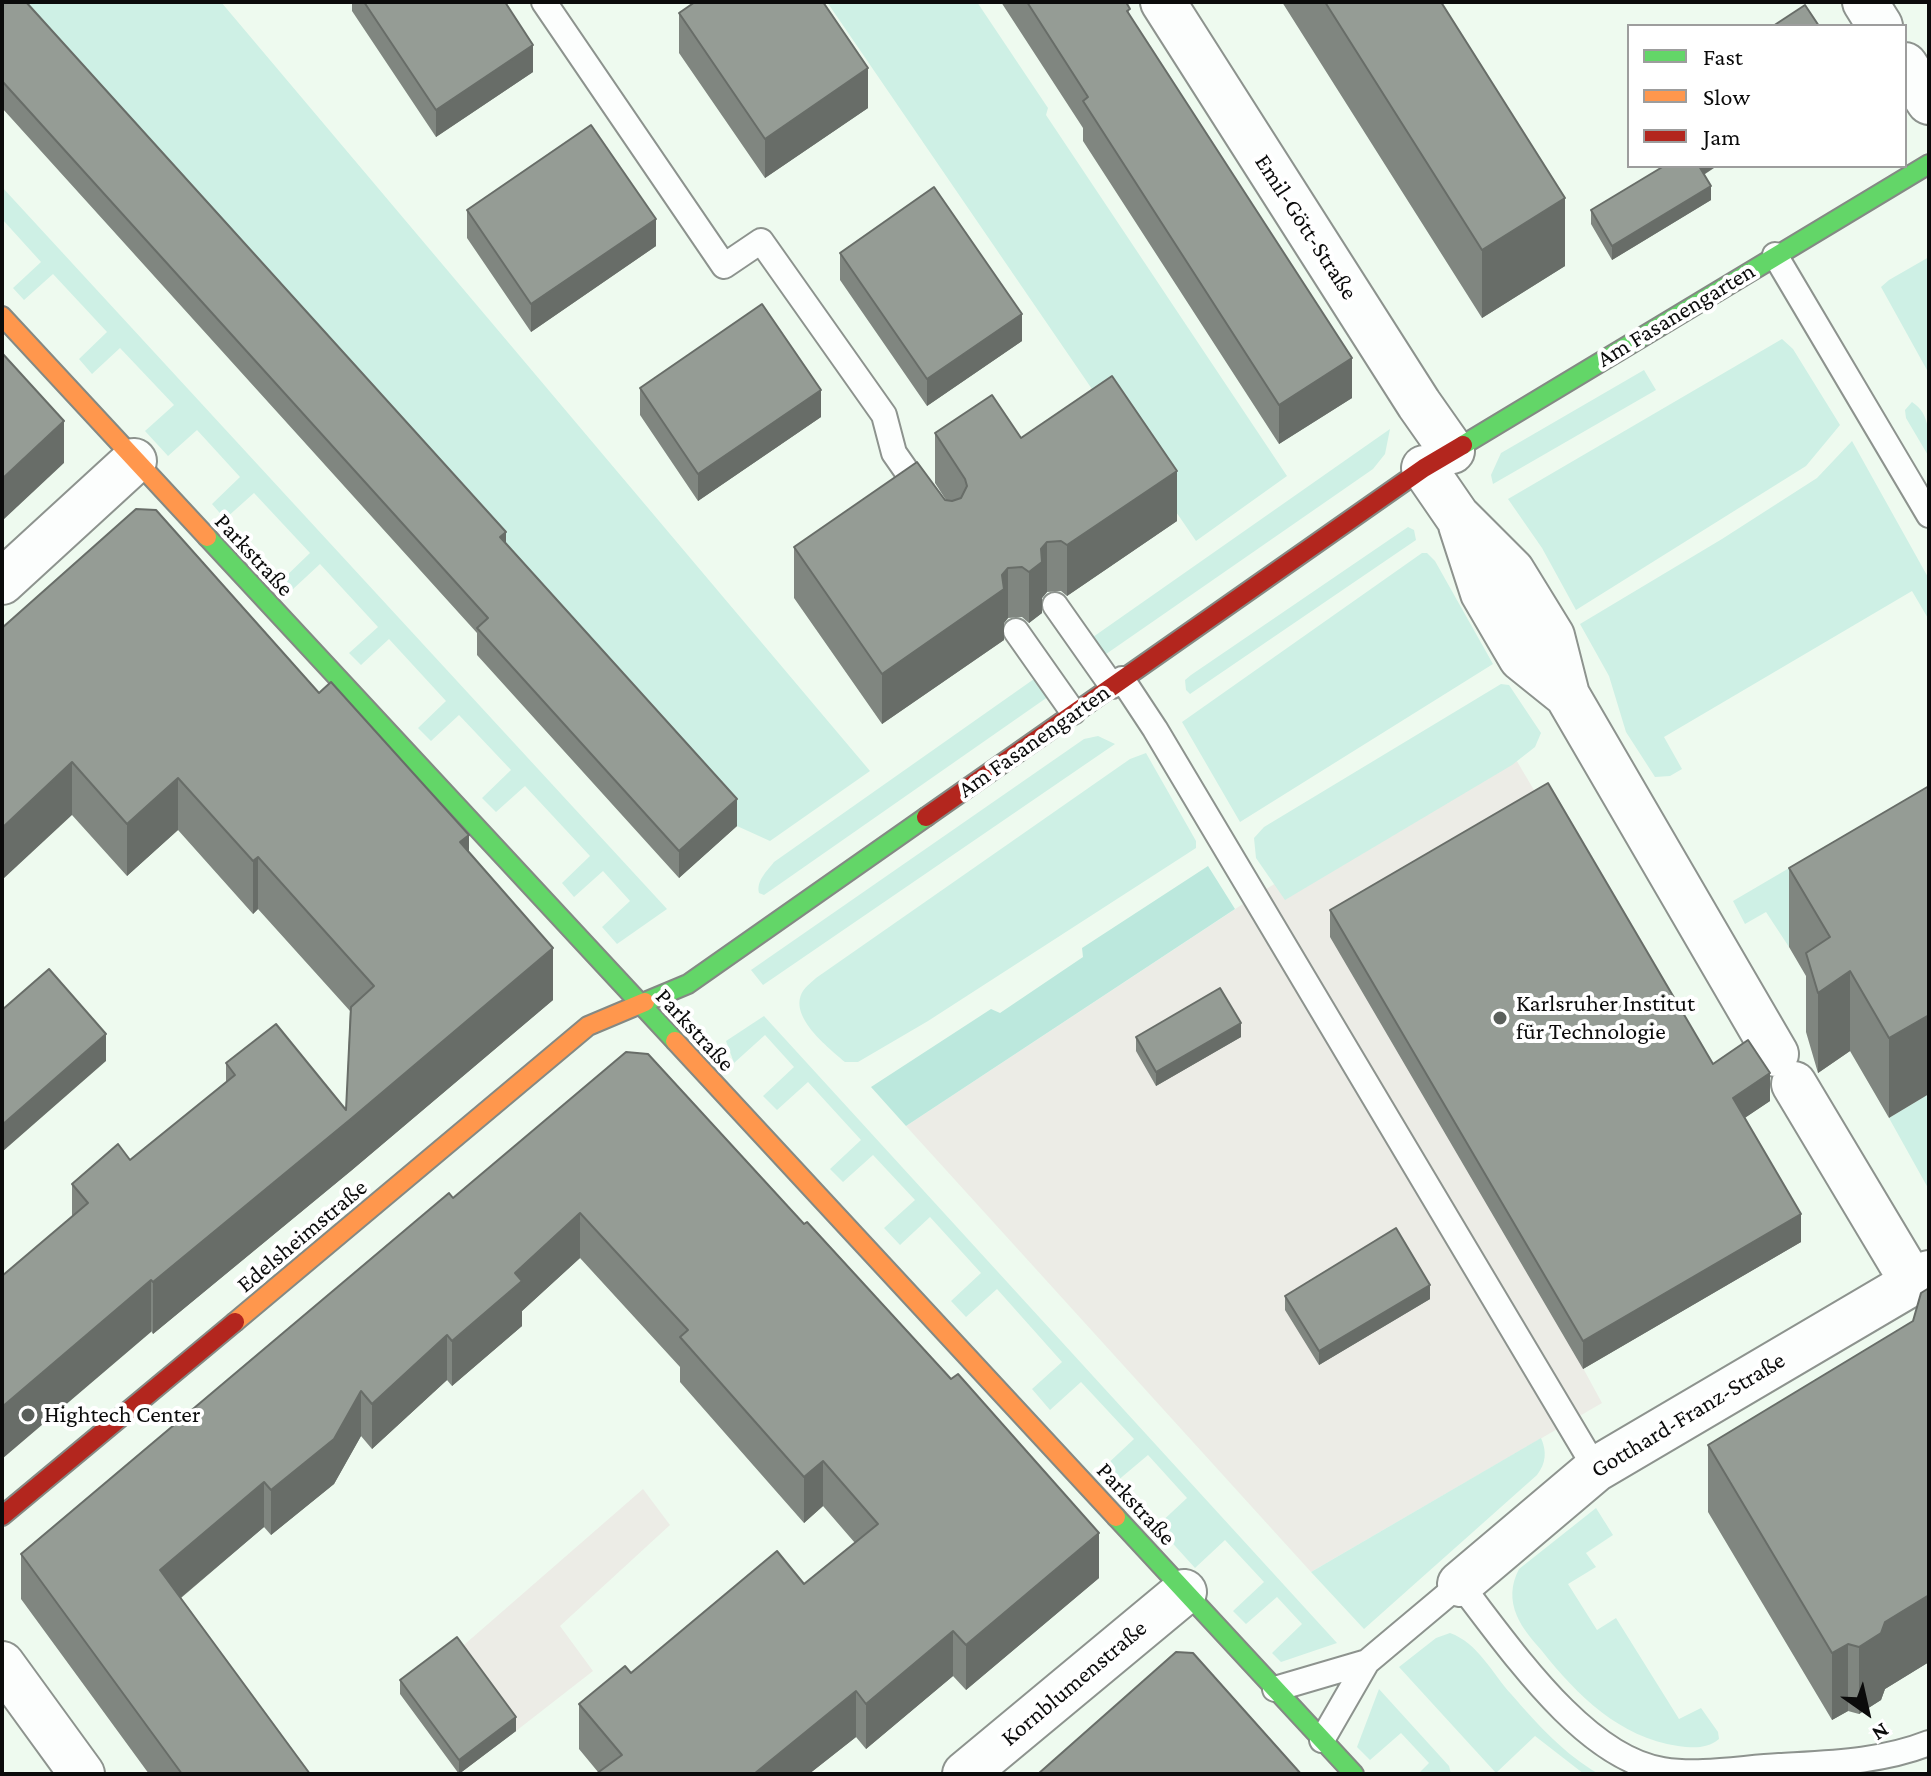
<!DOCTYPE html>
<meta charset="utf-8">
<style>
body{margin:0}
#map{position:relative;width:1931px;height:1776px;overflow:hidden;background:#eefaef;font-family:"Crimson Pro",serif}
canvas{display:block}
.frame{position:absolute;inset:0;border:4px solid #0b0b0b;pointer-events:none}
.legend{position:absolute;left:1627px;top:24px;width:280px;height:144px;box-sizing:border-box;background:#fff;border:2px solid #9d9d9d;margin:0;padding:10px 14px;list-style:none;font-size:24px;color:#0b0b0b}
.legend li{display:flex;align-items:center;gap:16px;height:40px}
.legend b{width:40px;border:2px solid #9d9d9d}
.north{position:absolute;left:1827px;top:1672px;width:80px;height:80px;-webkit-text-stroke:6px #fff;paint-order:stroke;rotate:146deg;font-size:22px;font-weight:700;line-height:32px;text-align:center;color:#0b0b0b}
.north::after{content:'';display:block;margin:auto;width:28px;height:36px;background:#0b0b0b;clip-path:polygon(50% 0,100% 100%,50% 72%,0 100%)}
</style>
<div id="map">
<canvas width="1931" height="1776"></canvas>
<div class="frame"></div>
<ul class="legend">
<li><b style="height:10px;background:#63d668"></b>Fast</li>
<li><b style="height:10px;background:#ff974d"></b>Slow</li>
<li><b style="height:10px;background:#b3261e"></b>Jam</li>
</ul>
<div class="north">N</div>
</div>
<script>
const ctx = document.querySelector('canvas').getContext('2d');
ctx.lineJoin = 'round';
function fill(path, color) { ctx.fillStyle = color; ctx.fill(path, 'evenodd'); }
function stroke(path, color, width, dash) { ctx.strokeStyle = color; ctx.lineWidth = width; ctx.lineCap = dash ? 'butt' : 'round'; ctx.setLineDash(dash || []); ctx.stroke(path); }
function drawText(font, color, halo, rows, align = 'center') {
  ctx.font = font + ' "Crimson Pro",serif'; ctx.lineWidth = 8; ctx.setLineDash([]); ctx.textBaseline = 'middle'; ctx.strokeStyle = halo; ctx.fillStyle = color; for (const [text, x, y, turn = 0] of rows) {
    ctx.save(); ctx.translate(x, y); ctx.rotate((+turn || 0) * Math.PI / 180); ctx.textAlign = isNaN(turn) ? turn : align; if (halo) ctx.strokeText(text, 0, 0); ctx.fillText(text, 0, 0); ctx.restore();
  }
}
const industrial = new Path2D(`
 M1505,741L1801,1242L1583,1368L1602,1403L1311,1572L906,1126L1255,896Z
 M643,1489L670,1525L560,1626L593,1671L516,1731L457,1651Z`);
const green = new Path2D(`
 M2,2H221L870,771L770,841L737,826L535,603Z
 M827,2H977L1048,108L1046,115L1287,476L1196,541Z
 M2,187L667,909L617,944L602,927L630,901L603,871L574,897L562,883L590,856L525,786L496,812L482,798L511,770L459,715L431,741L418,728L446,701L389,639L361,665L349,653L378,627L320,564L292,590L282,580L310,553L254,493L225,519L212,504L240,477L197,430L168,456L145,431L174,405L120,348L92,374L79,359L107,332L53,274L24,300L13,288L41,262L2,219Z
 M1929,257V369L1927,370L1881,287L1889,280Z
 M1782,339L1793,349L1840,425L1806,466L1576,610L1542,548L1508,499Z
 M1644,370L1656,390L1493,484L1491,475L1501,453Z
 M1912,402C1931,414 1929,437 1929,457L1906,418L1905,410Z
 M1390,429L1385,454L1373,469L1096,661L1083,644Z
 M1852,441L1929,579V620L1912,591L1664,737L1682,769L1670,776L1655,777L1626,732L1609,676L1580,624L1722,539L1817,478Z
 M1408,527L1414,530L1416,540L1190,694L1186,690L1185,680L1191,675Z
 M1422,553H1427L1435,561L1493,664L1240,822L1182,722Z
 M1034,679L1046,681L1052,694L764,895L759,893C756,881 767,871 774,862Z
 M1501,684L1509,685L1541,733L1535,747L1512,765L1285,900L1256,858L1254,838L1264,827Z
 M1098,736L1115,744L763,985L751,970L1084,739Z
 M1146,753L1196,841V848L928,1021L858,1062H845C829,1048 787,1016 803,991C806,986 812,982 816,978L1130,759Z
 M1929,786L1789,947L1766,912L1745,924L1733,901Z
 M764,1016L1337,1643L1281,1662L1272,1653L1302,1624L1277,1597L1246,1624L1233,1611L1264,1582L1225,1540L1195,1568L1157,1526L1187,1498L1148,1455L1116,1482L1103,1468L1134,1439L1081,1382L1050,1410L1032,1389L1062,1362L997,1289L966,1317L951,1301L981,1273L930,1217L900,1245L884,1228L915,1200L873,1155L843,1182L830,1169L861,1140L808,1082L777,1110L763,1096L794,1067L765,1035L734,1063L726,1041Z
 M1929,1094V1187L1928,1188L1889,1118Z
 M1541,1438C1547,1452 1546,1463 1537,1475L1364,1629L1311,1572Z
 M1596,1508L1613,1535L1586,1553L1596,1567L1568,1584L1597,1630L1616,1618L1679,1719L1701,1708L1718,1732L1719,1739C1707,1749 1693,1748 1678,1746C1619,1737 1578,1696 1542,1651C1533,1641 1522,1628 1517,1616C1510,1600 1511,1584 1519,1569Z
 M1450,1633C1478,1643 1492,1673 1511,1694C1537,1724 1564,1754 1599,1774H1584L1535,1736L1496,1773L1399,1667L1436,1638Z
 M1379,1689L1449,1766L1451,1774H1418L1429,1763L1401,1733L1370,1760L1357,1747Z`);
const forest = new Path2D(`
 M1208,866L1235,909L906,1126L871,1087L991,1009L1000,1013L1083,957L1082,948Z`);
const lane = new Path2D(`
 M544,2L724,266L761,241L884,415L894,453L924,496
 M1775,255L1929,515
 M1055,605L1112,686
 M1016,631L1073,712
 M1122,679L1155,729L1596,1469
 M1275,1689L1367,1662
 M1322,1740L1367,1662L1460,1584C1508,1645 1583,1758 1663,1770C1700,1776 1741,1768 1779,1766C1830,1763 1881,1762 1929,1743`);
const street = new Path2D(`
 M1163,2L1419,404L1452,451
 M1865,2L1880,26
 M1905,65L1929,102
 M1424,468L1457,516L1512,571L1552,636L1567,695L1776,1054
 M1461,525L1483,593L1521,658L1567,695
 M2,582L134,461
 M1794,1084L1913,1283
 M1460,1584L1596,1469L1929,1273
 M2,1664L82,1774
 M965,1774L1184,1592`);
const fast = new Path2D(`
 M1463,445L1929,164
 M207,537L675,1041
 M645,1002L688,984L926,817
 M1116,1517L1354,1774`);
const slow = new Path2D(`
 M2,316L207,537
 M675,1041L1116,1517
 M235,1322L588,1026L645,1002`);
const jam = new Path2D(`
 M926,817L1424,468L1463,445
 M2,1516L235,1322`);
const wall = new Path2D(`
 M2,2L506,544L737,826L679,878L477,655V633L2,108Z
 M352,2H505L533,72L436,137L352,11Z
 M1001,2H1126L1130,16L1352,398L1279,444L1083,141V128Z
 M1282,2H1441L1565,266L1482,318Z
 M679,13L868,108L765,178L679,53Z
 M1704,174L1711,200L1612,260L1591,224V210Z
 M467,210L656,246L531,332L467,238Z
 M840,253L1022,341L927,406L840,280Z
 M640,388L821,417L698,501L640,415Z
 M935,433L1021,438L1177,521L1067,596L1061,591L1047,592L1042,598V613L1029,623L1022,617L1008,618L1004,623V640L882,724L794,598V547L946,500L935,483Z
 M2,628L319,693L469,852L553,1000L352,1170L153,1334L72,1216V1184L130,1160L226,1082V1063L346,1110L350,1011L258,909L253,914L178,830L127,876L72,815Z
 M1929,786L1889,1118L1850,1051L1818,1073L1806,1032V976L1789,947V868Z
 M1330,910L1713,1064L1770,1101L1744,1118L1801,1242L1583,1369L1330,937Z
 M1136,1037H1241L1156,1086L1136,1051Z
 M626,1052L1099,1578L966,1690L953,1676L866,1749L856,1737L809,1774H596L598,1772L579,1749V1704L631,1673L804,1584L855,1543L823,1506L804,1523L680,1382V1367L580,1258L522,1311V1326L452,1386L447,1380L372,1449L361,1436L334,1484L271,1535L264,1527L181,1598L310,1774H149L21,1599V1554L453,1198Z
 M1929,1288V1662L1885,1689L1881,1700L1859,1714L1848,1711L1832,1720L1708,1512V1445L1913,1321Z
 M1285,1296L1430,1299L1319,1365L1285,1310Z
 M400,1680L516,1731L459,1774L400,1694Z`);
const shadedWall = new Path2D(`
 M533,45V72L436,137V110Z
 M868,68V108L765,178V139Z
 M1699,166H1717L1699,178Z
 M1711,186V200L1612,260V246Z
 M1565,198V266L1482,318V250Z
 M656,219V246L531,332V304Z
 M1022,314V341L927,406V379Z
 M1352,358V398L1279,444V405Z
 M821,390V417L698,501V474Z
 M64,421V463L2,521V479Z
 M1177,471V521L1067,596V545Z
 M506,532V559L500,537Z
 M1047,542V592L1042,598V613L1029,623V572L1041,549Z
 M1008,568V618L1004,623V640L882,724V674L1002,575Z
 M72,762V815L2,880V828Z
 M178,778V830L127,876V824Z
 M737,799V826L679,878V851Z
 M469,835V887L460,842Z
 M258,857V909L253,914V861Z
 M553,948V1000L352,1170L153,1334V1282Z
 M1850,971V1051L1818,1073V993Z
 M1929,1015V1094L1889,1118V1038Z
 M1241,1023V1037L1156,1086V1072Z
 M106,1034V1061L2,1152V1125Z
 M1770,1073V1101L1733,1126V1098Z
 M580,1213V1258L522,1311V1326L452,1386V1341L515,1273Z
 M1801,1214V1242L1583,1369V1341Z
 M151,1280V1332L2,1459V1407Z
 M1430,1285V1299L1319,1365V1351Z
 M447,1335V1380L372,1449V1404Z
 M361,1391V1436L334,1484L271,1535V1490Z
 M823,1461V1506L804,1523V1477Z
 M264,1482V1527L160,1615V1570Z
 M1099,1533V1578L966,1690V1645Z
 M1929,1595V1662L1885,1689L1881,1700L1859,1714V1647L1885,1622Z
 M953,1631V1676L866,1749V1704Z
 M1848,1644V1711L1832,1720V1653Z
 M856,1691V1737L809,1774H754Z
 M516,1717V1731L459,1774V1760Z`);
const building = new Path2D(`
 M2,2H26L506,532L500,537L737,799L679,851L477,628L488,618L2,81Z
 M364,2H505L533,45L436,110Z
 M695,2H823L868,68L765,139L679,13Z
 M1027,2H1126L1130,9L1127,11L1352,358L1279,405L1083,101L1088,97Z
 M1325,2H1441L1565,198L1482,250Z
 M1805,5L1819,26H1773Z
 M591,125L656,219L531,304L467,210Z
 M1664,166H1699L1711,186L1612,246L1591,210Z
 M934,187L1022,314L927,379L840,253Z
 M762,304L821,390L698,474L640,388Z
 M2,353L64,421L2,479Z
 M1112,376L1177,471L1067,545L1061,541L1047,542L1041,549L1042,562L1029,572L1022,567L1008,568L1002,575L1004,589L882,674L794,547L917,462L945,500L952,501L961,498L967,486L965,479L935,433L992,395L1021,438Z
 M136,509L156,510L319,693L331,682L469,835L460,842L553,948L352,1118L153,1282L151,1280L2,1407V1276L88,1203L72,1184L118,1144L130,1160L235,1075L226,1063L276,1024L346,1110L351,1007L374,986L258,857L253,861L178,778L127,824L72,762L2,828V628Z
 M1548,783L1713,1064L1748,1040L1770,1073L1733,1098L1801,1214L1583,1341L1330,910Z
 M1929,786V1015L1889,1038L1850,971L1818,993L1806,953L1830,937L1789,868Z
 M49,969L106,1034L2,1125V1010Z
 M1220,988L1241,1023L1156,1072L1136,1037Z
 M626,1052L648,1054L804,1224L807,1222L951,1379L958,1374L1099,1533L966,1645L953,1631L866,1704L856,1691L754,1774H596L622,1755L579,1704L625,1666L631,1673L777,1551L804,1584L878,1524L823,1461L804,1477L680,1337L688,1330L580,1213L515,1273L522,1281L452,1341L447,1335L372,1404L361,1391L334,1439L271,1490L264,1482L160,1570L310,1774H182L21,1554L449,1193L453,1198Z
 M1396,1228L1430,1285L1319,1351L1285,1296Z
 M1929,1288V1595L1885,1622L1881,1633L1859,1647L1848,1644L1832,1653L1708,1445L1913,1321L1921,1293Z
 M457,1637L516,1717L459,1760L400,1680Z
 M1176,1652L1193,1653L1301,1774H1038Z`);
const markers = [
 [1500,1018,8,"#5a5f5b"],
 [28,1415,8,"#5a5f5b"]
];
const streetNames = [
 ["Emil-Gött-Straße",1306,227,57],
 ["Am Fasanengarten",1676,315,-31],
 ["Parkstraße",254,555,47],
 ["Am Fasanengarten",1034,741,-35],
 ["Parkstraße",695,1030,47],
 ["Edelsheimstraße",302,1236,-40],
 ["Gotthard-Franz-Straße",1688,1415,-31],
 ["Parkstraße",1136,1504,47],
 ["Kornblumenstraße",1074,1683,-40]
];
const poiNames = [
 ["Karlsruher Institut",1516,1004],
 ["für Technologie",1516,1032],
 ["Hightech Center",44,1415]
];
fill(industrial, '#ecece6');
fill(green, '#cef0e5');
fill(forest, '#bce8dd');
stroke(lane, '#8d938e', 28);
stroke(street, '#8d938e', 48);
stroke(fast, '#848984', 22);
stroke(slow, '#848984', 22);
stroke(jam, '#848984', 22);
stroke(lane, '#fcfefd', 24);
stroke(street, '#fcfefd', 44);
stroke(fast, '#63d668', 18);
stroke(slow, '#ff974d', 18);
stroke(jam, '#b3261e', 18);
fill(wall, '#808680');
fill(shadedWall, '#686d68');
fill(building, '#959c95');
stroke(building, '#686d68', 2);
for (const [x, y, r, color] of markers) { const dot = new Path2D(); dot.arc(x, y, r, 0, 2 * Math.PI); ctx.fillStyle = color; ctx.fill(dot); stroke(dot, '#fff', 3); }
drawText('24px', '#0b0b0b', '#fff', streetNames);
drawText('24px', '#0b0b0b', '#fff', poiNames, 'left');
</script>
